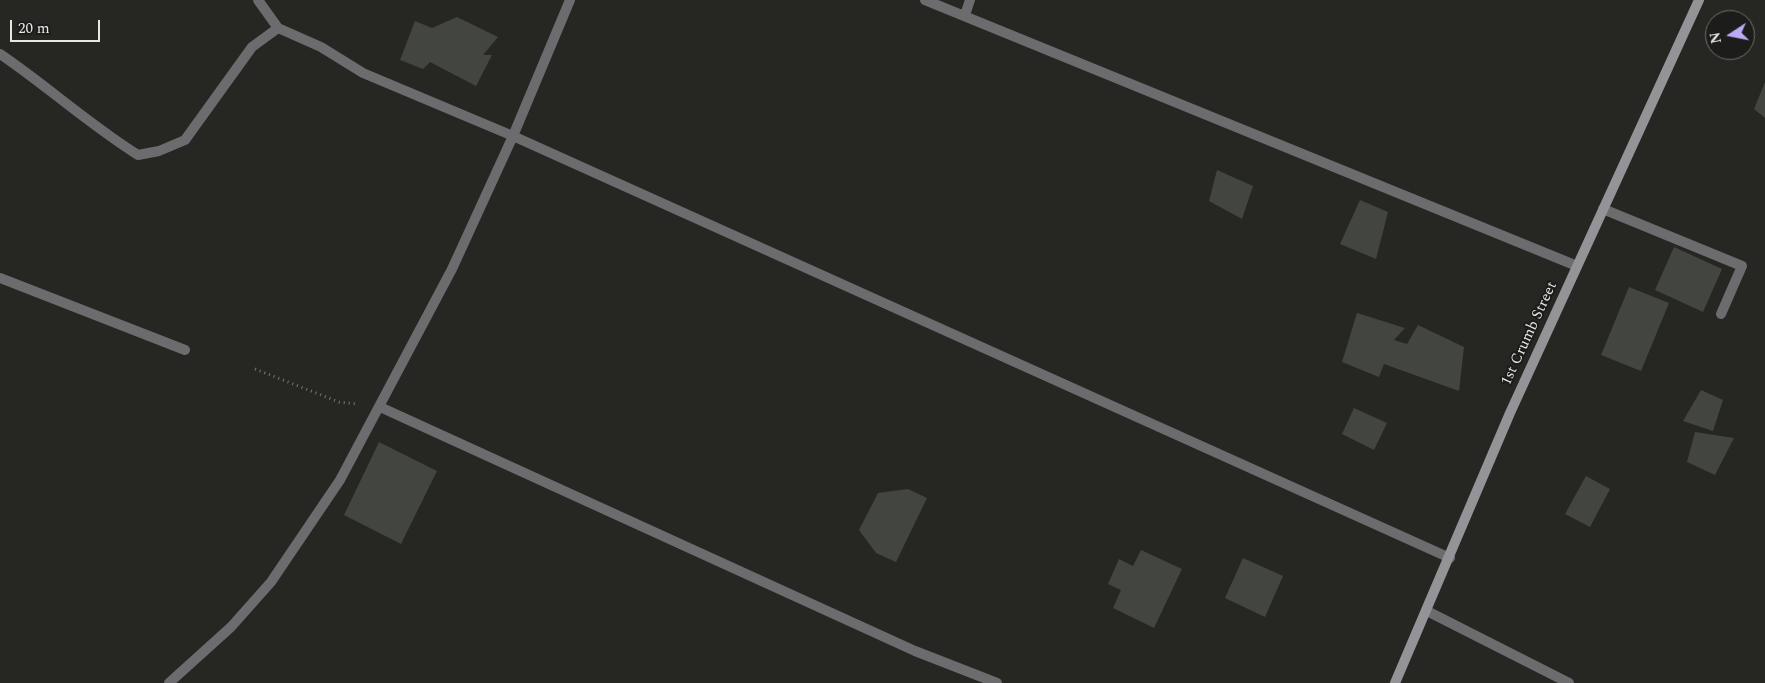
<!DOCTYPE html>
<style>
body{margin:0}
#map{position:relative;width:1765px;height:683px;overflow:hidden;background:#262723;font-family:Spectral,serif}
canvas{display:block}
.north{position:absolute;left:1705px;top:10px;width:50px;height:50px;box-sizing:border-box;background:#1c1d1a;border:1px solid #6d6e6b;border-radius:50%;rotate:259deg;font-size:14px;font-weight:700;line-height:20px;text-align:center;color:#e7e8e5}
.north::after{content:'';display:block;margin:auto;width:18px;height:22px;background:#bbaaf6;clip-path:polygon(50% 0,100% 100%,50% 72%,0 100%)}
.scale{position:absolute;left:10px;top:20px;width:90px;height:22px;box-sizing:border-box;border:2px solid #e7e8e5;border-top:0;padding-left:6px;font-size:15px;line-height:18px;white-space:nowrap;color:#e7e8e5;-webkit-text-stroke:4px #1c1d1a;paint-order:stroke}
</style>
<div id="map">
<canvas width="1765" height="683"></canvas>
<div class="north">N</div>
<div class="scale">20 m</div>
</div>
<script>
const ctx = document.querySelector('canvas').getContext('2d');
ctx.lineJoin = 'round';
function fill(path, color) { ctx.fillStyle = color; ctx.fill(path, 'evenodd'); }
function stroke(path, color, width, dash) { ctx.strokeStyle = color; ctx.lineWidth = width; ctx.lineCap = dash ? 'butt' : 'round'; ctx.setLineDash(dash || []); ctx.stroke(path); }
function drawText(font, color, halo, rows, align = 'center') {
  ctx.font = font + ' Spectral,serif'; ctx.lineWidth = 4; ctx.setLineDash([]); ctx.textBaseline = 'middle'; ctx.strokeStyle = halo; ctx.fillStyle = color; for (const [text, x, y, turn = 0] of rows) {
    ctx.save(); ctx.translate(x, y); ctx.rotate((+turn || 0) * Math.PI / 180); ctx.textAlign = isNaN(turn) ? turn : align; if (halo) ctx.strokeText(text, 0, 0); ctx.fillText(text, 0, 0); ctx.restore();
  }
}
const building = new Path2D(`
 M457,17L498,37L483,55H492L476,86L430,62L423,69L400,60L415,21L432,28Z
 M1765,82V118L1754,109Z
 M1217,170L1253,186L1242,219L1209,201Z
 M1360,200L1388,212L1376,259L1340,244Z
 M1674,247L1722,269L1703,312L1655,290Z
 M1629,287L1669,303L1641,371L1601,355Z
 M1357,313L1405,328L1394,340L1407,344L1418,325L1464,347L1459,391L1384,364L1379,377L1342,362Z
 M1701,390L1723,400L1713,431L1683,421Z
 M1354,408L1387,423L1374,450L1342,434Z
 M1695,432L1734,438L1715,475L1687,462Z
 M379,442L437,471L401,544L344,515Z
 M1586,476L1610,489L1590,527L1565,514Z
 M908,489L927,498L896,562L876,553L859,530L878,493Z
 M1141,550L1182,569L1154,628L1113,608L1121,590L1108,584L1119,559L1133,566Z
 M1243,558L1283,576L1265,617L1225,598Z`);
const path = new Path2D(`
 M255,369L339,402L357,404`);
const service = new Path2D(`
 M1603,209L1742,266L1721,314`);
const minor = new Path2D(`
 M258,0L278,28L321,47L363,73L513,136L1450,558
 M925,0L1577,266
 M965,15L970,0
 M0,54C47,86 90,125 138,155L159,151L185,140L252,47L278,28
 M0,278L185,350
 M380,407L915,651L997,683
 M1427,611L1569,683
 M169,683L231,627L271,582L340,480L452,269L513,136L570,0`);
const secondary = new Path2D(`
 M1395,683L1510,413L1699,0`);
const streetNames = [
 ["1st Crumb Street",1530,334,-65]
];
fill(building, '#434541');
stroke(path, '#767774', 3, [1, 4]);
stroke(service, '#6c6c6e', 10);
stroke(minor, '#6c6c6e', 10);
stroke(secondary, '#949397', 10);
drawText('15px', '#e7e8e5', '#1c1d1a', streetNames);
</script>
